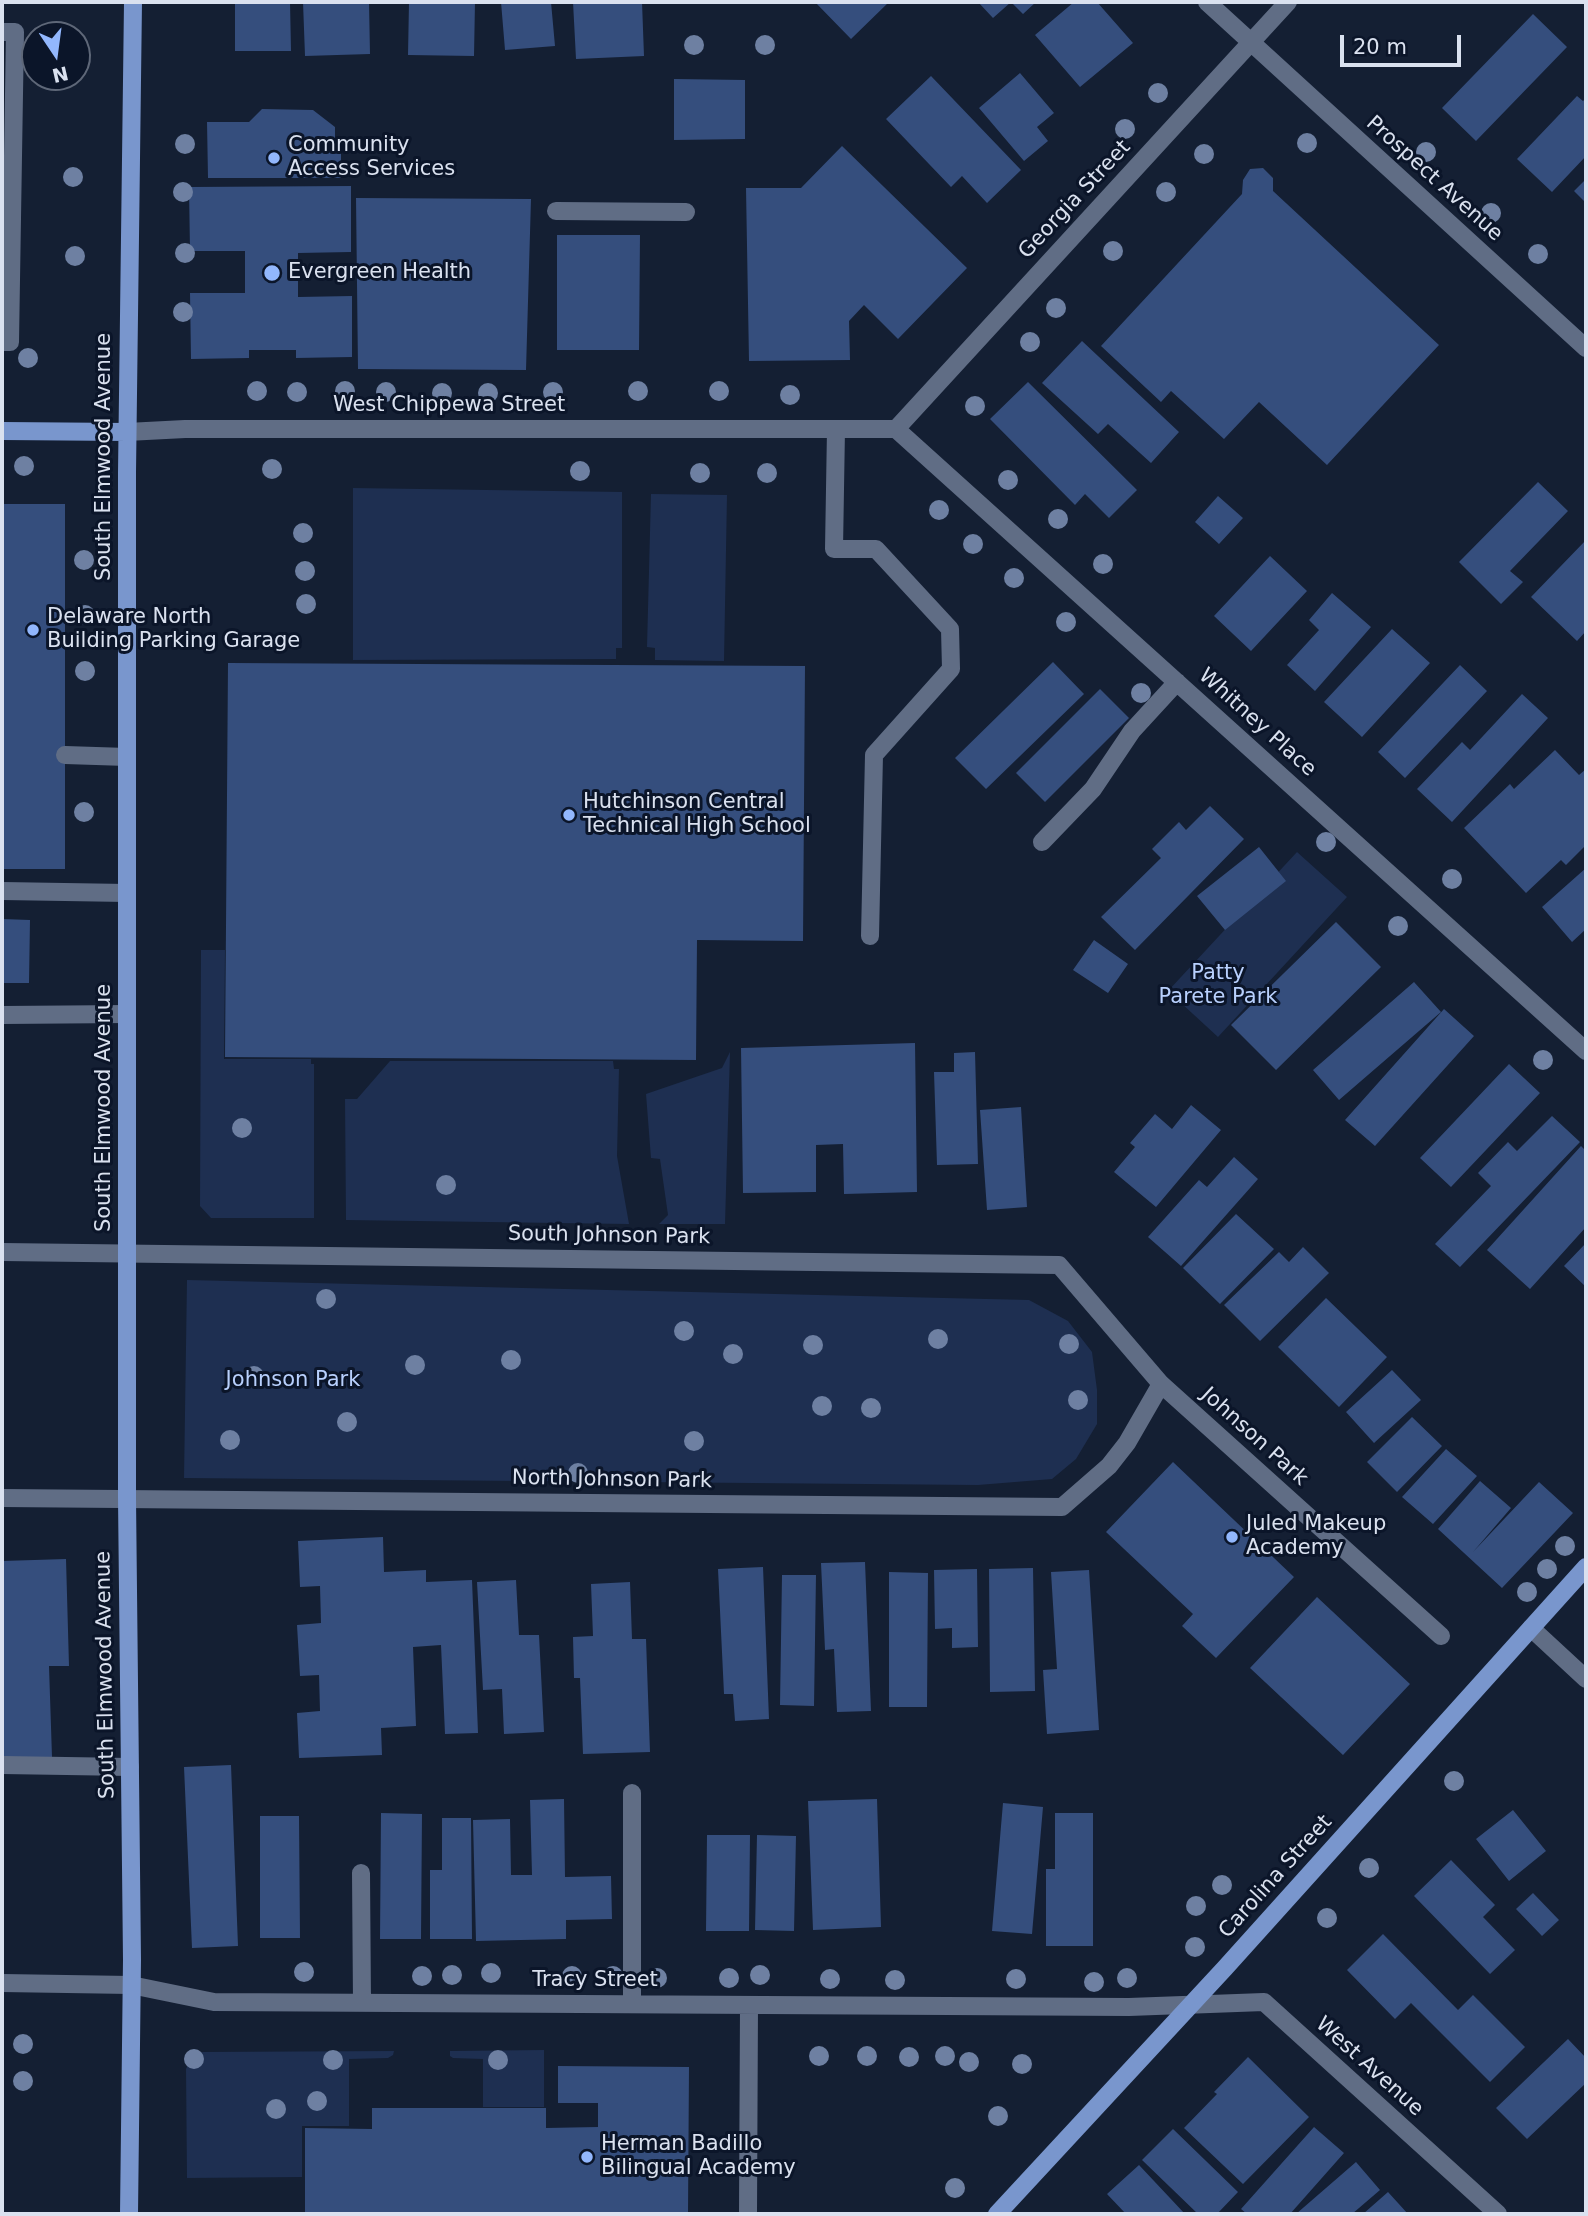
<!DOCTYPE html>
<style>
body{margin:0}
#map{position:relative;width:1588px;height:2216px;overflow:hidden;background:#141f33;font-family:"DejaVu Sans",sans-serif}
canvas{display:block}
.frame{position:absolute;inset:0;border:4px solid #dae1ef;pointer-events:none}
.north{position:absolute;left:21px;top:21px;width:70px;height:70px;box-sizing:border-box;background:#0b1529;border:2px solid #5e6778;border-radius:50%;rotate:167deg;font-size:19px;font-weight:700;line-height:28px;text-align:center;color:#dae1ef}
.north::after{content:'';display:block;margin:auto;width:24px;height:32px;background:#92b7fd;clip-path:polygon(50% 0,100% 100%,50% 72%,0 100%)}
.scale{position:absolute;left:1340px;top:35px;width:121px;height:32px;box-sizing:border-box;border:4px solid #dae1ef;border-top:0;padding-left:9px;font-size:21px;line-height:24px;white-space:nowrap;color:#dae1ef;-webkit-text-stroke:5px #0b1529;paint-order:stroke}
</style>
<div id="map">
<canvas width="1588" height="2216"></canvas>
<div class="frame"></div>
<div class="north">N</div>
<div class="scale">20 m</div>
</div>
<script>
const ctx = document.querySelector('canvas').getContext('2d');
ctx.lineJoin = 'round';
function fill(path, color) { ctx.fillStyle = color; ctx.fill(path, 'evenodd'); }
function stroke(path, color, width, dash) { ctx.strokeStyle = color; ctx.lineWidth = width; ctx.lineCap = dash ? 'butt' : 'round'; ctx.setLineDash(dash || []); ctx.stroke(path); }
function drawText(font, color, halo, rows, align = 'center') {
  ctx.font = font + ' "DejaVu Sans",sans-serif'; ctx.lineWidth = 6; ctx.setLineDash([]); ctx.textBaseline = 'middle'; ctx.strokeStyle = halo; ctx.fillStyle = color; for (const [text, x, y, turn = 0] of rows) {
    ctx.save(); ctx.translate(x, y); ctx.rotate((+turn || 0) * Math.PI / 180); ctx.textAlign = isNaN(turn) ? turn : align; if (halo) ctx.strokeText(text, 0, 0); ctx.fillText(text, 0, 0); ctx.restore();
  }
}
const green = new Path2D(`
 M353,488L622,492V648H616V659L353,660Z
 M651,494L727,495L724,661L655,660V648L647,647Z
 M1297,852L1347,897L1218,1037L1168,991Z
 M201,950H225L224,1059H311V1064H314V1218H211L200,1206Z
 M730,1052L725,1224H659L668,1215L660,1159L651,1158L646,1094L722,1068Z
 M390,1061H613L614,1069H619L617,1156L629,1224L346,1220L345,1099H357Z
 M187,1280L1029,1300L1068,1321L1092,1352L1097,1390V1424L1076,1459L1052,1479L978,1485L184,1478Z
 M544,2050V2107H483V2059L453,2058L450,2056V2051Z
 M394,2051L393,2055L388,2058L349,2059V2126H302V2177L187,2178L186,2069L192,2056L203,2052Z`);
const building = new Path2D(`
 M235,2H290L291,51H235Z
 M303,2H369L370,54L305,56Z
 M409,2H475L474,56L408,55Z
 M501,2H551L555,46L505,50Z
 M573,2H642L644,56L576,59Z
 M815,2H889L851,39Z
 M978,2H1011L993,18Z
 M1011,2H1036L1023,14Z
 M1074,2H1097L1133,43L1080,87L1035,35Z
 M1533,14L1567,47L1476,141L1442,108Z
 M1020,73L1054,113L1037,127L1048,141L1024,161L979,108Z
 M931,76L1021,170L987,203L962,176L951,187L886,119Z
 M674,79L745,80V139L674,140Z
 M1577,96L1583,101L1586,98V156L1552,192L1517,159Z
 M262,109L313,110L335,127V138H341V178H208L207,122H249Z
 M842,146L967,268L898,339L864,305L849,321L850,360L749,361L746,188H801Z
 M1263,168L1273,178V191L1439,345L1327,465L1259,402L1224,439L1171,391L1161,402L1101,346L1242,194L1243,180L1250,169Z
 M1586,179V203L1574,191Z
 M351,186V252L298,253V297L352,296V357L296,358V350H249V358L191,359L190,293H245V251H190L189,187Z
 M356,198L531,199L526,370L358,369Z
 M557,235H640L639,350H557Z
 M1082,341L1179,432L1151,463L1108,424L1098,434L1042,383Z
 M1028,382L1137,490L1109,518L1085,494L1075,505L990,419Z
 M1538,482L1568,511L1510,571L1523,582L1501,604L1459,562Z
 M1218,496L1243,518L1219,544L1195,522Z
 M2,504H65V869H2Z
 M1586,540V631L1577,641L1531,597Z
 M1270,556L1307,591L1251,651L1214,616Z
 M1332,593L1371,627L1315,691L1287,665L1319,630L1309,620Z
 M1392,629L1430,663L1362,737L1324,702Z
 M1053,662L1084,694L986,789L955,758Z
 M228,663L805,666L803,941L697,940L696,1060L225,1057Z
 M1460,665L1487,691L1405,778L1378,752Z
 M1100,689L1129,718L1045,802L1016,773Z
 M1522,694L1548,718L1452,822L1417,789L1462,742L1470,750Z
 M1555,750L1579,775L1586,769V845L1566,865L1561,860L1526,893L1464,828L1510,784L1514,789Z
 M1210,806L1244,839L1135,950L1101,917L1161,858L1152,849L1179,822L1186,830Z
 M1259,847L1286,881L1225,930L1197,896Z
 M1586,868V929L1572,942L1542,907Z
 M2,919L30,920L29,983H2Z
 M1336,922L1381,967L1276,1070L1231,1025Z
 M1094,940L1128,964L1108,993L1073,970Z
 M1414,982L1441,1012L1339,1100L1313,1070Z
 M1444,1009L1474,1036L1375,1146L1345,1120Z
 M915,1043L917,1192L844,1194L843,1144L816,1145V1192L743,1193L741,1048Z
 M975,1052L978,1164L937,1165L934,1072H954V1053Z
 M1509,1064L1540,1093L1451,1187L1420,1158Z
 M1191,1105L1221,1130L1156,1207L1114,1172L1135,1147L1130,1143L1155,1114L1172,1129Z
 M1021,1107L1027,1207L987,1210L980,1110Z
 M1552,1116L1580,1142L1460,1267L1435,1244L1491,1186L1478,1173L1508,1142L1517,1151Z
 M1581,1146L1586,1151V1227L1530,1289L1487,1250Z
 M1234,1157L1258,1179L1181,1266L1148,1237L1199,1180L1207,1187Z
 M1236,1214L1274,1249L1220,1304L1183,1268Z
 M1586,1243V1287L1564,1266Z
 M1303,1247L1329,1273L1260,1341L1224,1305L1279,1252L1289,1262Z
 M1326,1298L1387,1357L1339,1407L1278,1347Z
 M1392,1370L1421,1400L1374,1443L1346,1412Z
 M1412,1417L1442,1446L1397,1492L1367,1462Z
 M1446,1449L1477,1476L1433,1524L1402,1497Z
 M1173,1462L1294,1577L1216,1658L1182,1626L1193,1614L1106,1532Z
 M1480,1481L1511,1508L1473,1552L1539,1482L1573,1513L1502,1588L1438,1529Z
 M383,1537L384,1572L426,1570V1582L472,1580L478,1733L445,1734L441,1645L413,1647L416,1726L381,1728L382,1755L299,1758L297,1713L320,1711L319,1675L300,1676L297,1625L321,1623L320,1586L300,1587L298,1541Z
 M66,1559L69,1666H49L52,1757L2,1759V1561Z
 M865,1562L871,1711L837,1712L834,1649L825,1650L821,1563Z
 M763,1567L769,1719L735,1721L733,1694H724L718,1569Z
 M1033,1568L1035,1691L990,1692L989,1569Z
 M977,1569L978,1647L952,1648V1628L935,1629L934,1570Z
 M1089,1570L1099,1730L1047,1734L1043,1670L1057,1669L1051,1572Z
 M889,1572L928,1573L927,1707H889Z
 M782,1575H816L814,1706L780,1705Z
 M516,1580L519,1635H539L544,1732L504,1734L502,1689L483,1690L477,1582Z
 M630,1582L632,1639H646L650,1752L583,1754L580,1678H574L573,1637L593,1636L591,1584Z
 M1317,1597L1410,1684L1343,1755L1250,1668Z
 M231,1765L238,1946L192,1948L184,1767Z
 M564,1799L565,1877L611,1876L612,1919L566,1920V1939L476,1941L473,1820L510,1819L511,1875H532L530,1800Z
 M877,1799L881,1927L813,1930L808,1801Z
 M1003,1803L1043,1807L1032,1934L992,1931Z
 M1513,1810L1546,1851L1509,1881L1476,1839Z
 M381,1813L422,1814L421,1939H380Z
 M1055,1813H1093V1946H1046V1869H1055Z
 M260,1816H299L300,1938H260Z
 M442,1818H471L472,1939H430V1870H442Z
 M707,1835H750L749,1931H706Z
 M757,1835L796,1836L794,1931L755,1930Z
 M1451,1860L1495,1905L1483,1917L1515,1950L1490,1974L1414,1896Z
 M1533,1893L1559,1920L1542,1936L1516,1909Z
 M1383,1934L1458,2010L1473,1995L1525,2047L1490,2082L1411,2003L1395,2019L1347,1970Z
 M1568,2039L1586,2058V2083L1527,2139L1496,2108Z
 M1248,2057L1309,2117L1243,2184L1184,2128L1217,2094L1214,2092Z
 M558,2066L689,2067L688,2214H305V2128L372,2129V2108H546V2128L598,2127V2103H558Z
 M1314,2127L1344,2153L1290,2214H1247L1241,2209Z
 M1173,2129L1238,2192L1217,2214H1198L1142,2160Z
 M1356,2162L1380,2190L1352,2214H1296Z
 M1139,2165L1185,2214H1126L1107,2194Z
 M1388,2192L1408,2214H1363Z`);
const minor = new Path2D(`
 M1207,2L1586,348
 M2,32H15L10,342H2
 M556,211L686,212
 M836,429L834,549H876L950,629L951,669L874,755L870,936
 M896,429L1586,1051
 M896,429L1288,2
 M127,432L185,429H896
 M65,755L127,757
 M1042,842L1093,789L1132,731L1177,682
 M2,891L127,893
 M2,1015L127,1014
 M2,1252L1059,1265L1161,1384L1441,1636
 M2,1498L1062,1507L1109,1466L1127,1443L1161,1384
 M1531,1628L1586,1679
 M2,1765L130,1767
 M632,1793V2004
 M361,1873L362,2003
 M2,1983L131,1985L214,2002L1129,2007L1264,2002L1498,2214
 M748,2214L749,2005`);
const major = new Path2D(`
 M2,431L127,432
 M129,2214L132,1960L127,1498V472L133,2
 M997,2214L1225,1968L1586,1567`);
const trees = [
 [694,45],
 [765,45],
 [1158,93],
 [1125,129],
 [1307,143],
 [185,144],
 [1426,152],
 [1204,154],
 [73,177],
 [183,192],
 [1166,192],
 [1491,213],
 [1113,251],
 [185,253],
 [1538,254],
 [75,256],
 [1056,308],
 [183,312],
 [1030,342],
 [28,358],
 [257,391],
 [345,391],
 [638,391],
 [719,391],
 [297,392],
 [386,392],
 [553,392],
 [442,393],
 [488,393],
 [790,395],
 [975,406],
 [24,466],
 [272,469],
 [580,471],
 [700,473],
 [767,473],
 [1008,480],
 [939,510],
 [1058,519],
 [303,533],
 [973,544],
 [84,560],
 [1103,564],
 [305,571],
 [1014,578],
 [306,604],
 [85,615],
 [1066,622],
 [85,671],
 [1141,693],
 [84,812],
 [1326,842],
 [1452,879],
 [1398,926],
 [1543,1060],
 [242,1128],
 [446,1185],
 [326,1299],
 [684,1331],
 [938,1339],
 [1069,1344],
 [813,1345],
 [733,1354],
 [511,1360],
 [415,1365],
 [254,1376],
 [1078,1400],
 [822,1406],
 [871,1408],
 [347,1422],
 [230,1440],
 [694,1441],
 [578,1473],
 [1565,1546],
 [1547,1569],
 [1527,1592],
 [1454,1781],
 [1369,1868],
 [1222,1885],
 [1196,1906],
 [1327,1918],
 [1195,1947],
 [304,1972],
 [491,1973],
 [452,1975],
 [760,1975],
 [422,1976],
 [572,1976],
 [613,1976],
 [657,1978],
 [729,1978],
 [1127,1978],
 [830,1979],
 [1016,1979],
 [895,1980],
 [1094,1982],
 [23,2044],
 [819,2056],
 [867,2056],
 [945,2056],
 [909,2057],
 [194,2059],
 [333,2060],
 [498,2060],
 [969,2062],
 [1022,2064],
 [23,2081],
 [317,2101],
 [276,2109],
 [998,2116],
 [955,2188]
];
const markers = [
 [274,158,7,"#92b7fd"],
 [272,273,9,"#92b7fd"],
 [33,630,7,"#92b7fd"],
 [569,815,7,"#92b7fd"],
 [1232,1537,7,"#92b7fd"],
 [587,2157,7,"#92b7fd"]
];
const poiNames = [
 ["Community",288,146],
 ["Access Services",288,170],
 ["Evergreen Health",288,273],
 ["Delaware North",47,618],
 ["Building Parking Garage",47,642],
 ["Hutchinson Central",583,803],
 ["Technical High School",583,827],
 ["Juled Makeup",1246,1525],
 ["Academy",1246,1549],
 ["Herman Badillo",601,2145],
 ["Bilingual Academy",601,2169]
];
const streetNames = [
 ["Prospect Avenue",1434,179,42],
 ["Georgia Street",1075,200,-47],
 ["West Chippewa Street",449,406],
 ["South Elmwood Avenue",105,457,-90],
 ["Whitney Place",1257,723,42],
 ["South Elmwood Avenue",105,1108,-90],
 ["South Johnson Park",609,1236,1],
 ["Johnson Park",1254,1437,42],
 ["North Johnson Park",612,1480,1],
 ["South Elmwood Avenue",106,1675,-91],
 ["Carolina Street",1276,1877,-48],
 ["Tracy Street",595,1981],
 ["West Avenue",1369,2067,42]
];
const parkNames = [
 ["Patty",1218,974],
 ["Parete Park",1218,998],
 ["Johnson Park",293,1381]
];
fill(green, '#1e2f51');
fill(building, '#354e7d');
stroke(minor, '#606d85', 18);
stroke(major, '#7996cd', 18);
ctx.fillStyle = '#6e80a2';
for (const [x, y] of trees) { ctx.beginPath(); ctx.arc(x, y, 10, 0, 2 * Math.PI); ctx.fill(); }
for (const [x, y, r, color] of markers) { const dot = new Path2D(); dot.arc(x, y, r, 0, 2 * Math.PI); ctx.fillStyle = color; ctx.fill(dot); stroke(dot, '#0b1529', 2.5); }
drawText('21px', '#dae1ef', '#0b1529', poiNames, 'left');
drawText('21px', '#dae1ef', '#0b1529', streetNames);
drawText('21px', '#b8d0fd', '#0b1529', parkNames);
</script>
